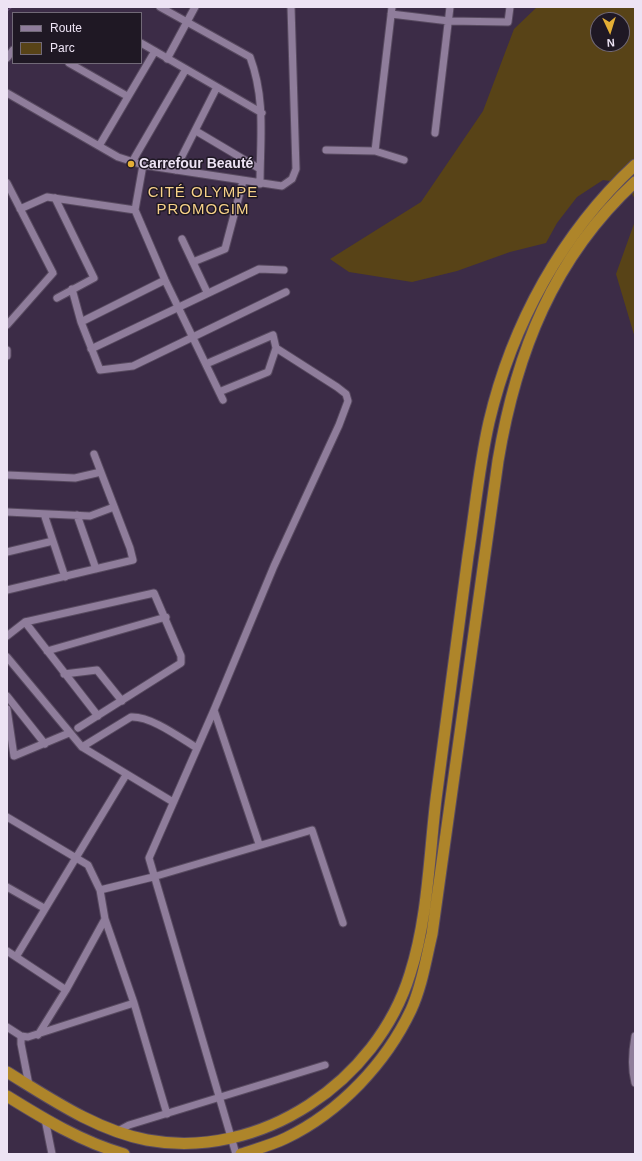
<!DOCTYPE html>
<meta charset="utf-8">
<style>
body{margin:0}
#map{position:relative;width:642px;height:1161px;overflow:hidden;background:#3c2c47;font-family:Arial,sans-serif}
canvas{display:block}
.frame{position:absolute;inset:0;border:8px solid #ede3f4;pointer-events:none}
.legend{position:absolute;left:12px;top:12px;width:130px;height:52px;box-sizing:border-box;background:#1f1824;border:1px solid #716977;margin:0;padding:5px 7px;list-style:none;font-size:12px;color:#ede3f4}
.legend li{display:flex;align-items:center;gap:8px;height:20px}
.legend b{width:20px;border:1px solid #716977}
.north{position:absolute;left:590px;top:12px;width:40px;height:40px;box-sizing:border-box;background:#1f1824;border:1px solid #716977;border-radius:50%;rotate:176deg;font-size:11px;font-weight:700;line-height:16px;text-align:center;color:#ede3f4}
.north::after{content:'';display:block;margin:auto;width:14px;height:18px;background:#e4ae35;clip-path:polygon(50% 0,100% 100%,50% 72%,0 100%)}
</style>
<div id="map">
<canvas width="642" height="1161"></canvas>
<div class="frame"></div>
<ul class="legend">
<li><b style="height:5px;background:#8f7d9b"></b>Route</li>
<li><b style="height:11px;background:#584317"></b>Parc</li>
</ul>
<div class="north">N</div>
</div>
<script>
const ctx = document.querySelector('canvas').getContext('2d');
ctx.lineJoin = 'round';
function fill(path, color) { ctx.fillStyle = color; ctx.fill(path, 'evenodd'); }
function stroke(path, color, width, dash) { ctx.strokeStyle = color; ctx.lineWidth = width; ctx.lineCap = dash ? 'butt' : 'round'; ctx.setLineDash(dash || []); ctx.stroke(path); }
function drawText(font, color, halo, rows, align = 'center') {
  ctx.font = font + ' Arial,sans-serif'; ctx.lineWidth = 3; ctx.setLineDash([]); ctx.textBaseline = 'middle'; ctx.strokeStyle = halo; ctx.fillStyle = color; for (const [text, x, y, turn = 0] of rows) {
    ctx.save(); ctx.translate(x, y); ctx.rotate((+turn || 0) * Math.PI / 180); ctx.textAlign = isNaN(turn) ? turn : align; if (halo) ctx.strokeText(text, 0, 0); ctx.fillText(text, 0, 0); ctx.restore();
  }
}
const green = new Path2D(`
 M537,7H635V199L625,183L603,180L577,197L557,223L546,243L510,252L457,271L412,282L349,272L330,259L421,202L483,111L514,29ZM598,20H622V44H598Z
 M635,221V338L616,274Z`);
const stream = new Path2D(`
 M7,11L12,7`);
const minor = new Path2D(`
 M160,7L250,57C266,100 260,139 260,184
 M391,14L449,21L508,22L510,7
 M141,43L262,113
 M7,58L13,50
 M167,59L195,7
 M69,63L127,96
 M7,93L118,157L143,165L282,186L292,179L296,169L291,7
 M196,131L260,169
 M435,133L450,7
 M99,146L155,51
 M326,150L375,151L404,160
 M375,151L392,7
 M132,162L186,69
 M143,165L135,210L165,280L223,400
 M175,170L217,87
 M7,183L53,273L7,325
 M55,198L94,278L57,298
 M20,209L47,197L135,210
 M182,239L207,292
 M193,262L225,249L243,181
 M72,289L81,322L100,370L133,366L286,292
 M81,322L165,280
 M91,349L259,269L284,270
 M7,350V356
 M206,364L273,335L276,348L268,372L219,392
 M7,475L75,478L101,472
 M7,512L90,516L114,507
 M44,514L65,577
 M77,515L96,569
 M7,552L53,541
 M7,590L133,560L130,548L94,454
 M25,622L98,716
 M7,636L25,622L154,593L181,656V663L78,728
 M47,651L166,617
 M7,657L82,747L173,802
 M64,674L97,670L122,701
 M7,696L45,744
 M7,709L14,756L69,733
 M214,710L259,844
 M82,747L131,717C151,716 179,737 197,748
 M7,817L88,865L100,890L105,919L66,990L38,1035
 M7,887L44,908
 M100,890L153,877L312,830L343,923
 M105,919L134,1003L167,1114
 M7,951L66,990
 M16,957L126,775
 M7,1027L21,1036L28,1037L134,1003
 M21,1036V1044L29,1085
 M635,1036C632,1053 631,1067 635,1083
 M45,1119L52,1154
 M116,1132L129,1125L325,1065
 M236,1154L149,858L214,710L274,566L339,425L348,401L346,394L337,387L276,348`);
const highway = new Path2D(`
 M7,1072C51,1099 96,1130 147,1140C261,1161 377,1081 410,974C428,918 429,857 436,799C446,718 457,637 468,556C475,511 479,466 489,422C512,324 562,233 635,165
 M7,1096C44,1119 82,1142 124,1154
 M241,1154C256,1149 272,1145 286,1138C340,1112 386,1063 411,1010C422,986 426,959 432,934L498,461C516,353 553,258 635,182`);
const markers = [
 [131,164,4,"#e4ae35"]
];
const poiNames = [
 ["Carrefour Beauté",139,164]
];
const neighbourhoodNames = [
 ["CITÉ OLYMPE",203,193],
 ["PROMOGIM",203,210]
];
fill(green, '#584317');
stroke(stream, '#644774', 1.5);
stroke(minor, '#584a60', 9);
stroke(highway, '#584a60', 13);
stroke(minor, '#8f7d9b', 7);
stroke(highway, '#ae852a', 11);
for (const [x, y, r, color] of markers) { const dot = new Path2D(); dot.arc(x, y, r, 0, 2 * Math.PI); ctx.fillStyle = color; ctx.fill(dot); stroke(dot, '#1f1824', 1.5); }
drawText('bold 14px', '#ede3f4', '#1f1824', poiNames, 'left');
ctx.letterSpacing = '1px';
drawText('15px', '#f7d189', '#1f1824', neighbourhoodNames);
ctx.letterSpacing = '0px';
</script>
